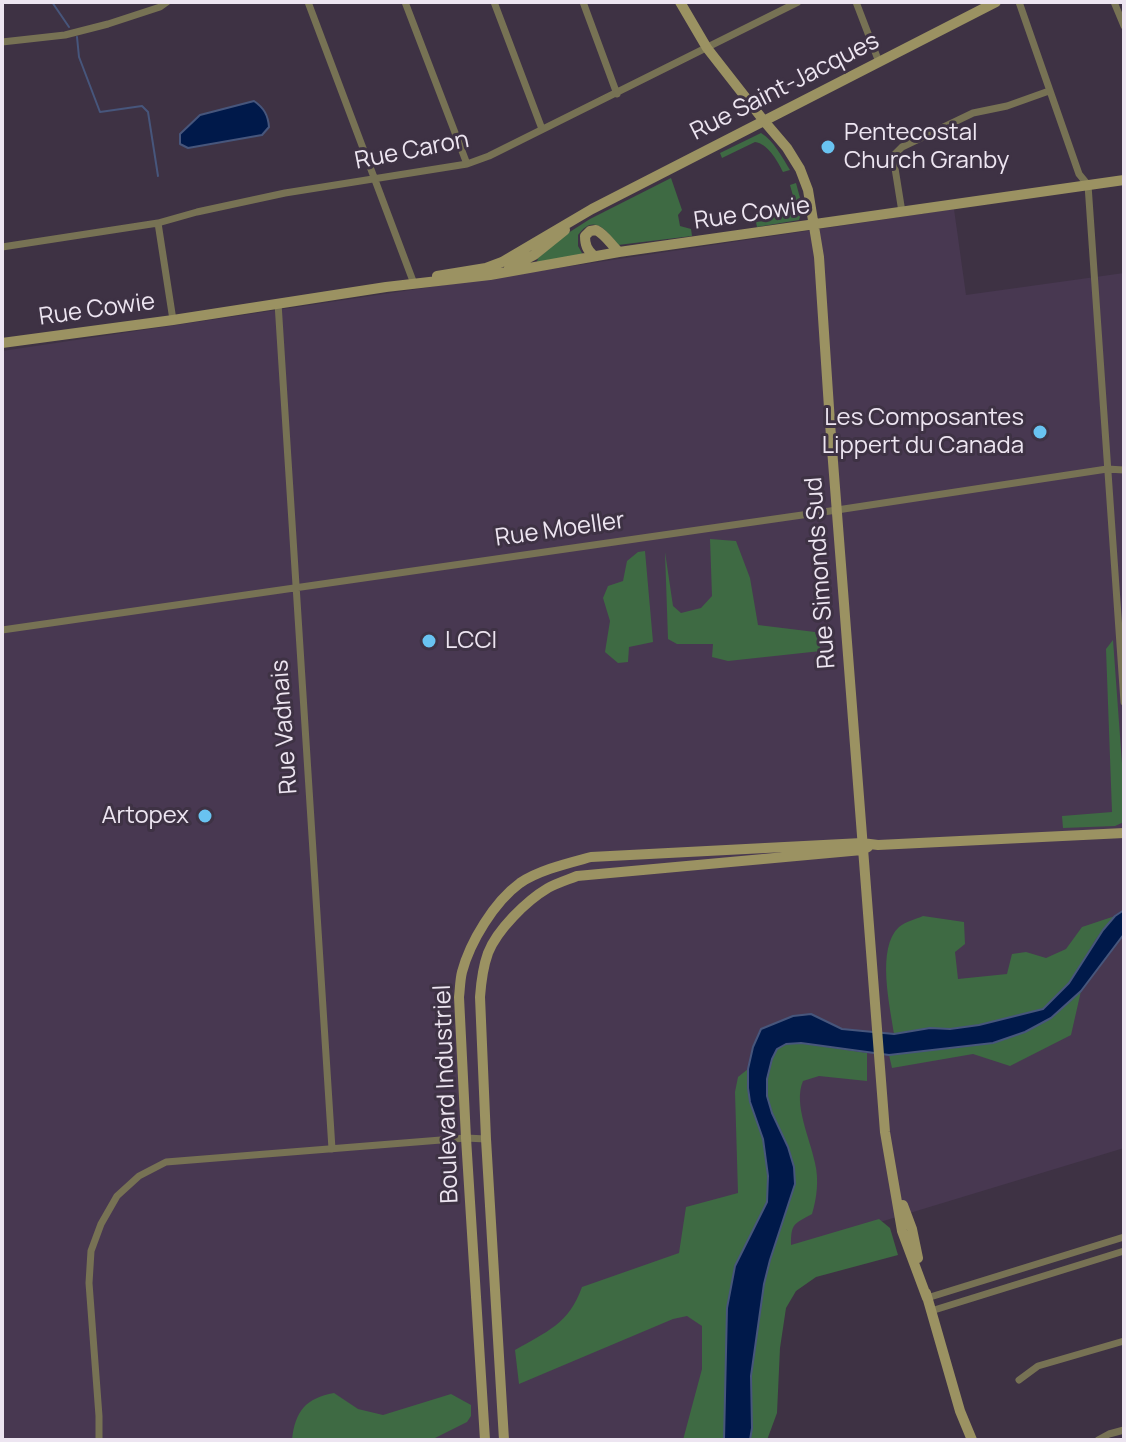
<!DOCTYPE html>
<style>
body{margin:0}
#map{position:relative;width:1126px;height:1442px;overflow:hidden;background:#3e3244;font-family:Manrope,sans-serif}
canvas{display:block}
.frame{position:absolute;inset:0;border:4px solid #ede5f1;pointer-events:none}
</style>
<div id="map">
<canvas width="1126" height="1442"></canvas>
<div class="frame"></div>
</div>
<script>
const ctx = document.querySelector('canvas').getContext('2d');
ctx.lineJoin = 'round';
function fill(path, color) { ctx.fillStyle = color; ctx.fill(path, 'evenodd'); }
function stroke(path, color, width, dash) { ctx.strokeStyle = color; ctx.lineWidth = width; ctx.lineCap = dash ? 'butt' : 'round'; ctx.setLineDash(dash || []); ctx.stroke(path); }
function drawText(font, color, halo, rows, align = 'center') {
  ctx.font = font + ' Manrope,sans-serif'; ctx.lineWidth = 6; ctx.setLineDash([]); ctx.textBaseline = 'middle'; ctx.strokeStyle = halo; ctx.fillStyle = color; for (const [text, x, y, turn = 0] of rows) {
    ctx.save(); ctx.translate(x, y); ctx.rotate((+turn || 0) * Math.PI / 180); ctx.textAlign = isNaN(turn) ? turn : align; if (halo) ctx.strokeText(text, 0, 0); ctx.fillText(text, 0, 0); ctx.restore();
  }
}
const built = new Path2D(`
 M954,209L966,295L1124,273V1148L735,1266L724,1440H2V351Z`);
const green = new Path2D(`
 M761,133C774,141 782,157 790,170L783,172C777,160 768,144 755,142L722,158L720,153Z
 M671,178L682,210L678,215L680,226L691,229L692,236L618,245C606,230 594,213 578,235V246L582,253L581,255L537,262L538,258L565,235L590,219Z
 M796,183L803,209L799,220L757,227L756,222L764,221V218L790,212C796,202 793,196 790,185Z
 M710,539L736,541L750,578L758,625L815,632L821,651L728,661L712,657L713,644H677L668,639L665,552L673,606L681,613L701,608L712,596Z
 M645,551L653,642L629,647L628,662L618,663L605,652L610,621L603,598L608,586L623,581L627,561L638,552Z
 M1113,640L1124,791V822L1115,826L1063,828L1062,816L1112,812L1106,649Z
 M923,916L964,922L965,944L955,952L958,979L1007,974L1012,954L1026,952L1046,958L1066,949L1082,927L1115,916L1096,939L1069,983L1043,1009L979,1025L950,1029L930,1028L894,1034C890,1006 876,948 899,927C905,922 916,919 923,916Z
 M1081,991L1071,1035L1010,1066L973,1054L892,1068L889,1055L993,1043L1051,1018Z
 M801,1043L867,1053V1081L819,1076L803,1081C793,1104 810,1138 815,1163C819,1179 817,1198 812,1214C794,1224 791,1223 791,1245L879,1219L890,1228L898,1255L816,1277L796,1291L786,1308L780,1348L777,1413L767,1440H750L752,1428L751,1376L764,1284L770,1260L795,1184L788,1147L772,1113L767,1096V1079L772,1059L777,1049L786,1044Z
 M748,1069L750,1102L763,1139L768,1176L767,1202L735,1266L727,1308L724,1440H683L702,1369V1326L687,1316L673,1319L519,1384L515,1350C546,1332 569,1324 582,1287L679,1253L686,1207L738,1193L735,1092L738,1077Z
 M334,1393L358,1409L383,1415L451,1394L471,1405V1416L467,1422L431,1440H292C295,1411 306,1398 334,1393Z`);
const water = new Path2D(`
 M254,101C264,108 268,115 269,127L262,135L188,148L180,144V134L200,115Z
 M1124,910V934L1081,991L1051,1018L1025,1032L993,1043L889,1055L801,1043L786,1044L777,1049L772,1059L767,1079V1096L772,1113L788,1147L794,1167L795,1184L770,1260L764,1284L751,1376L752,1428L750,1440H724L727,1308L735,1266L767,1202L768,1176L763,1139L750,1102L748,1088V1069L753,1047L761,1029L793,1016L811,1014L842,1029L894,1034L930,1028L950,1029L979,1025L1043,1009L1069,983L1103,930L1115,916Z`);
const stream = new Path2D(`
 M52,2L69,27
 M77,37L79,57L100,112L142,106L148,112L158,176`);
const street = new Path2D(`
 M308,2L413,281
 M405,2L467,164
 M494,2L542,129
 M583,2L617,94
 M856,2L879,62
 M1019,2L1079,174L1088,185L1124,702
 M1114,2L1124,26
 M2,42L65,35L108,24L160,7L167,2
 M902,212L894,162L895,154L902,147L973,113L1007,106L1049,91
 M158,223L173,320
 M2,247L158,223L197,212L285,193L467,164L489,156L798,2
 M278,303L332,1149
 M2,630L837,510L1107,469L1124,470
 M927,1298L1124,1237
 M931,1311L1124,1251
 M1019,1380L1038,1366L1124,1341
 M99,1440V1416L89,1283L91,1251L101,1224L117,1196L139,1176L166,1162L466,1138L486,1139
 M1098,1440L1109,1434L1124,1430`);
const secondary = new Path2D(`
 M680,2L707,48L764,121L787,148L800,169L808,190L819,257L830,423L885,1132L902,1231L927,1298
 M594,256C587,250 585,245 585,236L590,231L596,230C606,235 611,245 619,252
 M509,268L534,255L565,230
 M437,276L486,268L502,262L592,209L996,2
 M2,343L173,320L386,287L490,275L619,252L1124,180
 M903,1205L912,1229L918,1258
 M926,1293L960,1411L972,1440
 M485,1440L466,1138L459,997C460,989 460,980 462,972C470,942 494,902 520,883C539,870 569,863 591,857L862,843L878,845L1124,833
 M504,1440L486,1139L480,997C481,983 483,967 488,953C497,930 526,901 548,888C557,883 567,880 577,876L862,850L868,847`);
const markers = [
 [828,147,8,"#69c3f1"],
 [1040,432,8,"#69c3f1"],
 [429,641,8,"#69c3f1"],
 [205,816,8,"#69c3f1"]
];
const streetNames = [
 ["Rue Saint-Jacques",785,87,-27],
 ["Rue Caron",412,151,-11],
 ["Rue Cowie",752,214,-8],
 ["Rue Cowie",97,310,-8],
 ["Rue Moeller",560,530,-8],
 ["Rue Simonds Sud",821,573,-94],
 ["Rue Vadnais",285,727,-94],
 ["Boulevard Industriel",447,1094,-92]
];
const poiNames = [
 ["Pentecostal",844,133],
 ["Church Granby",844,161],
 ["Les Composantes",1024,418,"right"],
 ["Lippert du Canada",1024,446,"right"],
 ["LCCI",445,641],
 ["Artopex",189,816,"right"]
];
fill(built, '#483851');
fill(green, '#3e6a43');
fill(water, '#00194a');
stroke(water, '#47567c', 2);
stroke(stream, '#47567c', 2);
stroke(street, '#777254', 7);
stroke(secondary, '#9b9262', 10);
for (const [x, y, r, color] of markers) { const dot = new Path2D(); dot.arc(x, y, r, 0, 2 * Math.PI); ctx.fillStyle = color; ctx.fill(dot); stroke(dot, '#3e3244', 3); }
drawText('24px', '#ede5f1', '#3e3244', streetNames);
drawText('24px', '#ede5f1', '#3e3244', poiNames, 'left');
</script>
